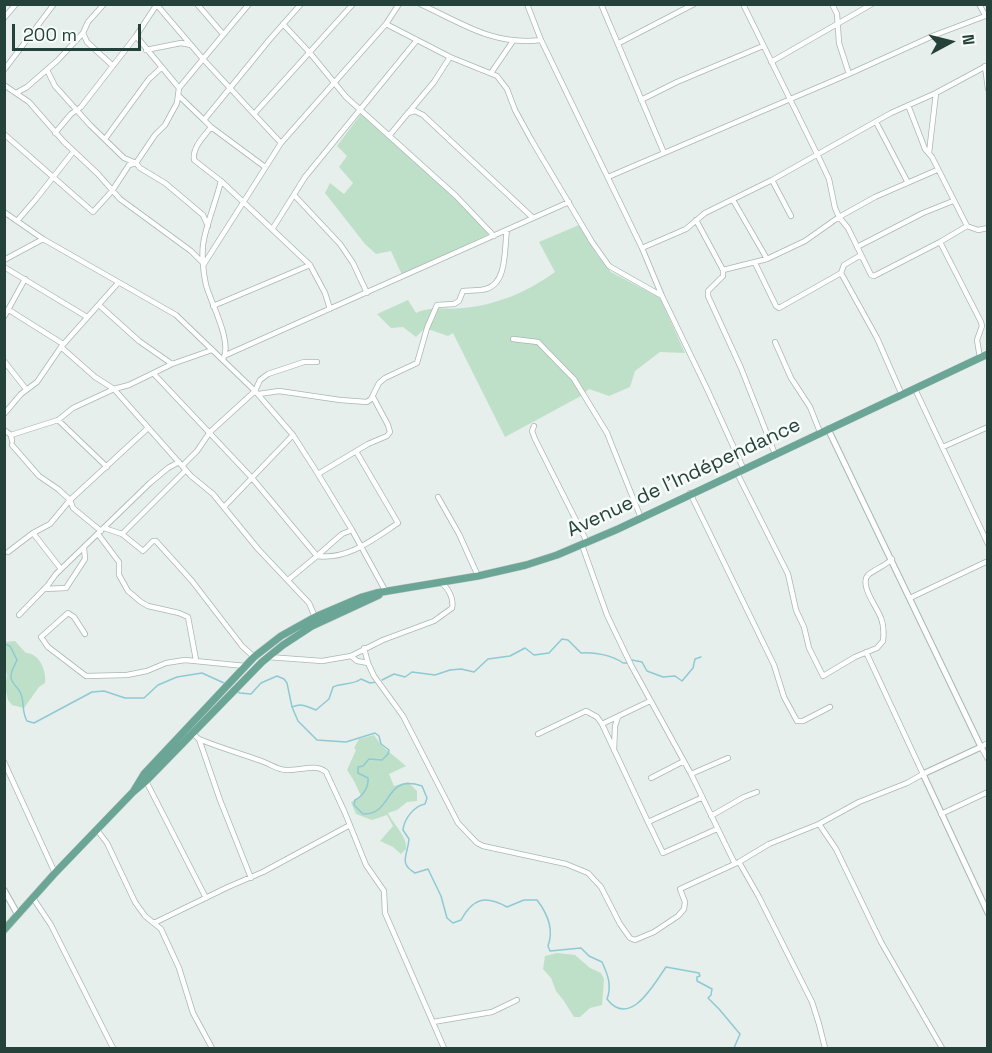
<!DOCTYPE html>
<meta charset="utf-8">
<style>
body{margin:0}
#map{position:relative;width:992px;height:1053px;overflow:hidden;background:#e6efeb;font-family:"Space Grotesk",sans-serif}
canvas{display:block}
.frame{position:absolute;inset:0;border:6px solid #24423a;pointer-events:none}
.north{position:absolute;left:920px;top:12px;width:60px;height:60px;-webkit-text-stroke:4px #f7fbf9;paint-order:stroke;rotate:83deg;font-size:16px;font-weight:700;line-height:24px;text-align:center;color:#24423a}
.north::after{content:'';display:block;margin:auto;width:21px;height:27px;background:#24423a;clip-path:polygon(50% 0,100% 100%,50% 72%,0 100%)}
.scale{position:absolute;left:12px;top:24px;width:129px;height:27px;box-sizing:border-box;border:3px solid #24423a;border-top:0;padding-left:8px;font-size:18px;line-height:21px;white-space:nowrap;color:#24423a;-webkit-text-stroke:4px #f7fbf9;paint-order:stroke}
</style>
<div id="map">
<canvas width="992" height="1053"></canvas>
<div class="frame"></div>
<div class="north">N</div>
<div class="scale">200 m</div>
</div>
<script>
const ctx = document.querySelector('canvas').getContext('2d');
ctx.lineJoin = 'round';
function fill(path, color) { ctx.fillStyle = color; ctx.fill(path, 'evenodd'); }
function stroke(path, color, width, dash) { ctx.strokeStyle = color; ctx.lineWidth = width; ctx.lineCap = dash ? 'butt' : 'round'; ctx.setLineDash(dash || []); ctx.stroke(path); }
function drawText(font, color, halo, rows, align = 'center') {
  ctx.font = font + ' "Space Grotesk",sans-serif'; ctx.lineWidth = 5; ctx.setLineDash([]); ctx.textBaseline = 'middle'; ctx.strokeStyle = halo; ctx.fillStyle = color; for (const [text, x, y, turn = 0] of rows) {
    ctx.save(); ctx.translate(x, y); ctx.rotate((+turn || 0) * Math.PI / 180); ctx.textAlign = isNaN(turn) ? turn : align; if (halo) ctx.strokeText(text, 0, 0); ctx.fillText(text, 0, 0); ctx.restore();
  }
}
const green = new Path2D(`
 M361,114L457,200L489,234L402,275L391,251L376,254L365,244L325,193L330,183L344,194L353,183L339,167L347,156L337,146Z
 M579,225L597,255L611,272L660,298L685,353L660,352L635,371L630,387L609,396L589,389L581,396L505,437L453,333L448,336L425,328L416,337L403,327L391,328L377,314L408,300L416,313C431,306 446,310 463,308C497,305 527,292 555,272L539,242Z
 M15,641L26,653C39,653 47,671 45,683L39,687L24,708L12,705L8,700L5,687L7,675L5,669V642Z
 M374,735L382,746L406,766L389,774L394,786L408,782L417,791V801L407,802L397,810L388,813C393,824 408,837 406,849L401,854L393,847L380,841L393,826L387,815L372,820L356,814L351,802L361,796L354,781L347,770L356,750L354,748L359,739Z
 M557,953L575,955L590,968L601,973L604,979L602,1005L590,1008L580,1017H574L564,1001L556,991L551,978L543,969L545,956Z`);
const stream = new Path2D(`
 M4,644L10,646L17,660C15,665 10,672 11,678C12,684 19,688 21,694C25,704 21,710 27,721L34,723L92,692L104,691L125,698H144L158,685L177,677L202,673L224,683
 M632,660L642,662L647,671L663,677L675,676L682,681L693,668L695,659L701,657
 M382,680L394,674L405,677L412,672L435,675L450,670L461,669L474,672L488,659L510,656L525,648L534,655L549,653L562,639L568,640L581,653C594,652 612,655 623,663H627
 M236,691L240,693L251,694L261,683L277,676L284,679L287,683L292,707L298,721L317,740L346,742L375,733L379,736L381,744L389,750L388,754L382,760L369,759L363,766L358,767V773L368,778C369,787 363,796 355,800L354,805L363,814C394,815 383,773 422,786L427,798L425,804C414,806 404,819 403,830L409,839C408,855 398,863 415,873L428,869L441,896L447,918L453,923L461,920C473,898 485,895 507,907L524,900H537C547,913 554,930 548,946L550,951L581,948L589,956L602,962C608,975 612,986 607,999C630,1029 654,984 666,967L699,973L700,976L697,977V981L712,989L711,995L708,998L719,1009L740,1034L734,1048
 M292,707C303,703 305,706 316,710L329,699L333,687C342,683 353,685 361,679L370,683L377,682`);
const minor = new Path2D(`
 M197,4L223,34
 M249,4L203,59L254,114
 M420,4C462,23 493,46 541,40
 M527,4L541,40L642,248L662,296L708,391L744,470
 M601,4L664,153
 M743,4L820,160L829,179L835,208L839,217L875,197L937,170
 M832,4L837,14L839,43L849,74
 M979,4L985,15
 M4,18L16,4
 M283,24L310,53L346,97L456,196L494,236
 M386,24L450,57L497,76L507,89L515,110L532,141L592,242L609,266L662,296
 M83,33L87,42L113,66
 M136,36L179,88
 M619,43L694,4
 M146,50L181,43L191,45
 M771,62L872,4
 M985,66L988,89
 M4,70L54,4
 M47,70L55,86L90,125L124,158L136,163L140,168L165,183L190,204L203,215L208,226
 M491,73L513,41
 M4,85L29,102L64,142L98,174L120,199L191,251L204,264
 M16,93L27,87L58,60L83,33L88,22L104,4
 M179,96L204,120
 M641,100L677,82L763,46
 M908,105L925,149L932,157L967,226L978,230L988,228
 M409,112L434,82L450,57
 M876,122L907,181
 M211,127L265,167
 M55,133L71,114L81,107L136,36L157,4
 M4,134L93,212L112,191L129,165L136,163L155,135L165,125L177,103L179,88L203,59L156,4
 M389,136L408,113L415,111L423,115L532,217
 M105,139L149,79L161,68
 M281,143L254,114L353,4
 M929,153L936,93L988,65
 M608,177L849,74L935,35L988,15
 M772,180L791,216
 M294,195L340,244L353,263L367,293
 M733,200L767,259
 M4,212L43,239L176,315L255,391L293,435L318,474L352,530L386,592
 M696,220L723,270V276L708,291V296L741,368L775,454
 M17,221L36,199L73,152
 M273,228L305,177L417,40
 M940,242L981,322L982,326L977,340L980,358
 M857,247L923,213L953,201
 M642,248L686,229L705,213L772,180L891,113L936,93
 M861,255L844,265L841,273L877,338L902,395
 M4,260L43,239
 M755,263L776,306L779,308L841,273
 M204,264L281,143L386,24L399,4
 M310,265L325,293L330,309
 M4,267L87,317
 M723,270L767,259L805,241L839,217L848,228L871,275L874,276L940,242L967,226
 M99,305L139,341L172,364
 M213,306L310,265L221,181
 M9,310L63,344
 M4,317L25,279
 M513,339L538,342L574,379L607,433L641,518
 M775,342L791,378L810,407L820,432
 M61,347L95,377L114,389L191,476L213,494L258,549L309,603L315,617
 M226,355L569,202
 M223,359C233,343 211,303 206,285C203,272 201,252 204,239C208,220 216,201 221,181L194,160C192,147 204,137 211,127L204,120L270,39L301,4
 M4,361L26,389
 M154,374L252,478L317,556L342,534L352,530
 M915,389L988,544
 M259,394L279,391L340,400L367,402L371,399L379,383L385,378L417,363L427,328L437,305L454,304L459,301L463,291C470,290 479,291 486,289C508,283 504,247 507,230
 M4,414L21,394L37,382L61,347L118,283
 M58,420L107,467
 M534,426L532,431L535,439L587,542
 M4,430L11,435L12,441
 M11,435L58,420L73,408L114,389L129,385L172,364L212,350
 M12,445L39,476L58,489L70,500L73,508L101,531
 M943,447L988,427
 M183,465L197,451L210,432L255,391L260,380L268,374L304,362H317
 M737,473L788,574L796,610L804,627L809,648L823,676L855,657L877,648L883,641C884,633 884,626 881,618C877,607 859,585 868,575C875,569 885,566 892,559
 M318,474L368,444L387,436L390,432L388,425L373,397
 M690,493L774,665L784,697L797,721H803L830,707
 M438,497L459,534L478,576
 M224,507L293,435
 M104,528L122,534L143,551L153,541H156L192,581L242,646L254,657
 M33,533L61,569
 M98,534L119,562V575L128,591L141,602L148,606L179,613L188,617L196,660
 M122,534L186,470
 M582,545L607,615L631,665L691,774L735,864
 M8,552L33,533L50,524L70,500L148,428
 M288,580L317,556C348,560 374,539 398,523L357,453
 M44,589L66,588L85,559L84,548
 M910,598L988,561
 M19,615L48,585L56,574L150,483L168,468L179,462
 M85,634L74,617L68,613L41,637L48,647L86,676L127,675L147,671L166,663L185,660L245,666
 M364,648L368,663L374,676L403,716L458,823L477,843L483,846L566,864L588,873L601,887L620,924L630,938L635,940L654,932L678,916L684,909L685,902L680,889L739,862L769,844L819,824L859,802L907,783L923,774L866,652
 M351,656L357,661L368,663
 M268,657L322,661L351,656L383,640L434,621L452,608C454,600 449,588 441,583
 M602,724L648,822
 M193,734L199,739L220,800L251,878
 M538,734L586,711L597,717L602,724L650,701
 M199,739C220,748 243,754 264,762C272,765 278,770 286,770C299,771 316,763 326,772L345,813L366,865L384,891L385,913L444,1048
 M988,743L981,747L988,759
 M614,750L615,726L618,717
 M4,762L55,873
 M691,774L728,758
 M651,778L684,761
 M146,781L206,898
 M701,798L648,822L663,853L717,829
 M941,814L988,792
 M711,816L744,797L757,792
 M819,824L836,849L881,942L942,1048
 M97,830L107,843L135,902L145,916L161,929L179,968L193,1013L212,1048
 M739,862L759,897L812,1002L819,1024L825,1048
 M33,898L51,925L113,1048
 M154,923L228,887L263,872L350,825
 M433,1022L492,1012L517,1000`);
const tertiary = new Path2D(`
 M828,429L981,747L923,774L988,913
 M4,890L18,915`);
const primary = new Path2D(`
 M133,792L144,774L254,657L281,636L315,617L362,597L376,593L478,576L526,565L557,555L618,529L988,354
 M4,930L55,873L133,792L146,781L262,662L283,645L312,626L379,595`);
const streetNames = [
 ["Avenue de l'Indépendance",684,478,-25]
];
fill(green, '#bfe0c8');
stroke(stream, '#8ec9d4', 1.5);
stroke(minor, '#a8b8b2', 6);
stroke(tertiary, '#a8b8b2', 7);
stroke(primary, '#c2cac8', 8);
stroke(minor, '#fff', 4.5);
stroke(tertiary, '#fff', 5);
stroke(primary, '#6aa596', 7);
drawText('20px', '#24423a', '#f7fbf9', streetNames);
</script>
